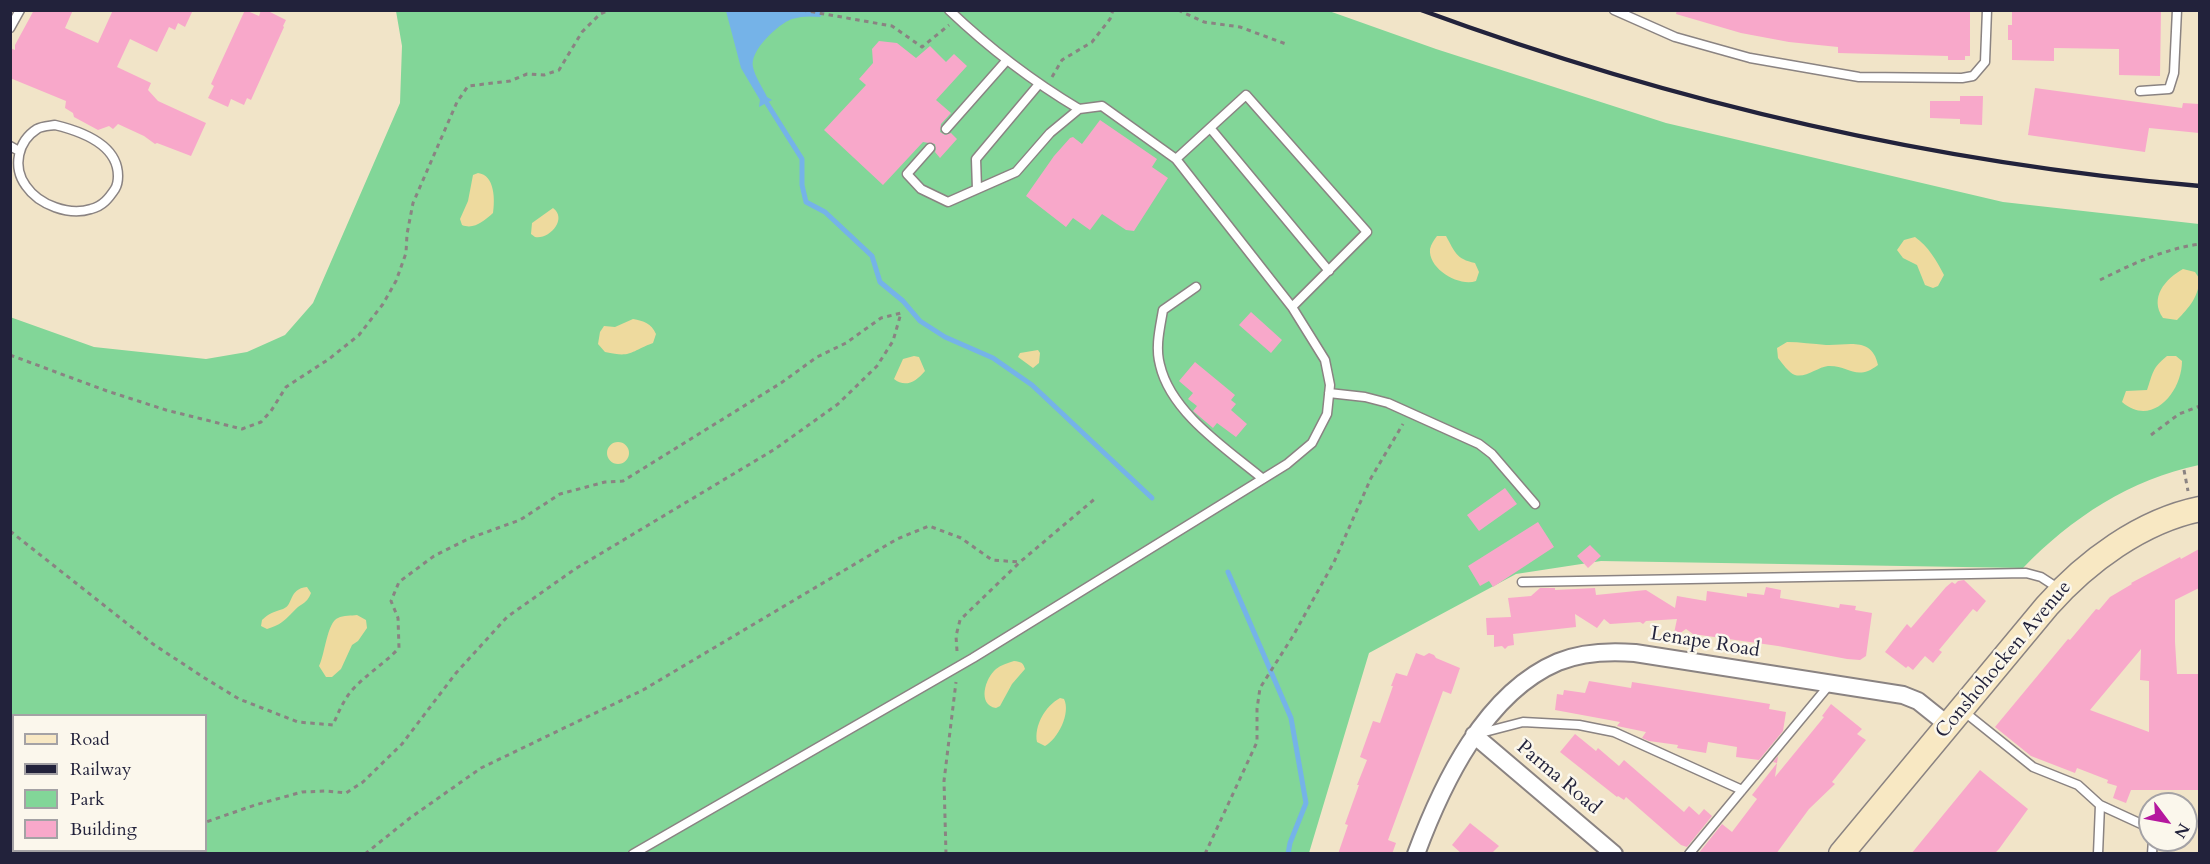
<!DOCTYPE html>
<style>
body{margin:0}
#map{position:relative;width:2210px;height:864px;overflow:hidden;background:#f1e4c8;font-family:Cardo,serif}
canvas{display:block}
.frame{position:absolute;inset:0;border:12px solid #22223b;pointer-events:none}
.legend{position:absolute;left:12px;top:714px;width:195px;height:138px;box-sizing:border-box;background:#fbf7ec;border:2px solid #a4a2a5;margin:0;padding:8px 10px;list-style:none;font-size:18px;color:#22223b}
.legend li{display:flex;align-items:center;gap:12px;height:30px}
.legend b{width:30px;border:2px solid #a4a2a5}
.north{position:absolute;left:2138px;top:792px;width:60px;height:60px;box-sizing:border-box;background:#fbf7ec;border:2px solid #a4a2a5;border-radius:50%;rotate:122deg;font-size:16px;font-weight:700;line-height:24px;text-align:center;color:#22223b}
.north::after{content:'';display:block;margin:auto;width:21px;height:27px;background:#b5179e;clip-path:polygon(50% 0,100% 100%,50% 72%,0 100%)}
</style>
<div id="map">
<canvas width="2210" height="864"></canvas>
<div class="frame"></div>
<ul class="legend">
<li><b style="height:8px;background:#f8e8c3"></b>Road</li>
<li><b style="height:8px;background:#22223b"></b>Railway</li>
<li><b style="height:16px;background:#82d698"></b>Park</li>
<li><b style="height:16px;background:#f8a8ca"></b>Building</li>
</ul>
<div class="north">N</div>
</div>
<script>
const ctx = document.querySelector('canvas').getContext('2d');
ctx.lineJoin = 'round';
function fill(path, color) { ctx.fillStyle = color; ctx.fill(path, 'evenodd'); }
function stroke(path, color, width, dash) { ctx.strokeStyle = color; ctx.lineWidth = width; ctx.lineCap = dash ? 'butt' : 'round'; ctx.setLineDash(dash || []); ctx.stroke(path); }
function drawText(font, color, halo, rows, align = 'center') {
  ctx.font = font + ' Cardo,serif'; ctx.lineWidth = 5; ctx.setLineDash([]); ctx.textBaseline = 'middle'; ctx.strokeStyle = halo; ctx.fillStyle = color; for (const [text, x, y, turn = 0] of rows) {
    ctx.save(); ctx.translate(x, y); ctx.rotate((+turn || 0) * Math.PI / 180); ctx.textAlign = isNaN(turn) ? turn : align; if (halo) ctx.strokeText(text, 0, 0); ctx.fillText(text, 0, 0); ctx.restore();
  }
}
const green = new Path2D(`
 M396,11H1329L1436,49L1666,123L2003,202L2199,224V465C2131,479 2071,518 2023,568L1601,561L1516,574L1369,653L1309,853H11L10,317L94,347L206,359L247,352L285,335L313,303L400,103L402,46ZM14,716H206V850H14Z`);
const sand = new Path2D(`
 M478,173C495,175 495,200 493,213C484,221 474,230 462,225L460,219L468,201L473,175Z
 M553,208C568,219 549,240 535,237L531,234L532,223Z
 M1437,236H1446C1455,252 1456,259 1475,263L1479,272L1476,281C1459,287 1428,269 1430,249C1431,244 1434,240 1437,236Z
 M1915,237C1928,246 1937,261 1944,275L1938,286L1933,288L1925,285L1917,265L1903,258L1897,250L1904,240Z
 M2183,269L2195,272L2199,278C2200,295 2189,308 2177,320L2163,318C2149,298 2165,279 2183,269Z
 M633,319C644,321 651,323 656,334L653,343C629,352 632,358 605,352L598,344L600,332L604,326L615,327Z
 M1787,342C1800,342 1813,344 1826,345C1847,346 1872,336 1878,365C1856,382 1849,365 1828,366C1818,367 1806,378 1795,375C1789,373 1782,363 1778,358L1777,348Z
 M1038,350L1040,353L1039,363L1033,368L1018,357L1020,353Z
 M914,356L919,357L925,371C916,382 905,388 894,379L903,359Z
 M2167,356H2176L2182,361C2182,392 2152,428 2122,402L2126,391L2147,390C2153,373 2152,368 2167,356Z
 M607 453a11 11 0 1 1 22 0a11 11 0 1 1-22 0Z
 M307,587L311,593C308,601 304,603 298,607C286,618 284,624 267,629L261,626L262,620C269,613 274,612 283,609C294,605 288,589 307,587Z
 M357,615L366,620L367,628L358,641L352,645L341,669L332,677H326L319,666C325,655 327,622 338,618C343,615 352,616 357,615Z
 M1014,661C1021,662 1023,662 1025,669L1012,684L1000,706L996,708C977,705 985,678 996,669C1001,665 1008,663 1014,661Z
 M1060,698L1064,699C1071,713 1058,739 1045,746L1037,742C1034,726 1045,706 1060,698Z`);
const water = new Path2D(`
 M726,11H825L820,17C810,16 802,16 792,19C778,24 749,51 753,67C755,77 763,88 767,97L772,100L759,107L760,100L741,68Z`);
const stream = new Path2D(`
 M763,97L802,159V185L806,202L825,212L872,256L880,282L903,301L920,321L945,337L993,358L1032,385L1152,498
 M1228,572L1291,718L1306,803L1290,843L1288,854`);
const building = new Path2D(`
 M34,10H73L65,28L98,43L113,10H193L185,27L178,23L175,30L169,27L157,52L130,39L117,67L151,83L148,90L158,101L206,123L191,156L157,143L155,144L144,136L118,124L113,129L109,126L98,130L74,117L73,113L65,108L66,101L10,78V48L15,50V45Z
 M245,10L259,16L261,10H266L286,20L283,26L284,27L251,100L247,98L244,105L231,99L228,107L208,98L214,86L211,84Z
 M1677,10H1970V56H1965V60H1948V56L1838,53V47L1789,42L1741,33L1676,14Z
 M2012,10H2161L2160,76L2119,75V49L2054,48V61L2012,60V40H2008V25H2012Z
 M879,41L897,43L916,58L930,46L946,62L954,54L967,66L936,100L951,113L941,124L940,132L945,135L951,133L957,139L940,158L935,152L936,149L935,144L923,142L883,185L824,130L866,85L859,79L873,63L872,49Z
 M2035,88L2182,108L2183,103L2199,104V133L2149,128L2145,152L2028,135Z
 M1960,96H1983L1982,125L1960,124V119L1930,118V101H1960Z
 M1100,120L1157,159L1152,167L1168,178L1134,231L1126,230L1102,214L1090,230L1073,218L1066,227L1026,196L1054,156L1070,138L1073,137L1082,144Z
 M1251,312L1282,340L1271,353L1239,325Z
 M1195,362L1235,395L1231,400L1236,404L1231,410L1247,424L1236,437L1217,423L1213,428L1193,411L1197,406L1188,399L1193,393L1179,381Z
 M1505,488L1517,504L1479,531L1467,515Z
 M1538,522L1554,547L1493,587L1489,581L1480,586L1468,566Z
 M1590,545L1601,556L1588,568L1577,556Z
 M2199,549V588L2175,600V642L2177,674H2199V790H2131L2126,803L2113,798L2117,786L2107,783L2108,780L2077,768L2075,773L2031,756L1995,727L2068,639L2070,640L2096,609L2099,610L2110,597L2132,584L2131,583L2180,557L2181,559ZM2141,649L2140,680L2149,681V732L2090,710Z
 M1964,580L1986,601L1977,612L1973,609L1939,650L1942,652L1933,663L1925,656L1913,670L1908,666L1906,668L1885,652L1907,624L1911,628L1946,587L1952,582L1955,584L1958,581Z
 M1766,587L1781,590L1780,598L1839,608L1840,604L1856,606L1855,610L1872,613L1866,656L1860,660L1847,659L1778,646L1693,634L1686,629L1673,638L1677,619L1646,621L1643,624L1640,622L1610,624L1604,619L1597,628L1575,614L1576,627L1513,634L1514,645L1508,646L1505,649L1502,646L1494,647V635H1487L1486,618L1511,617L1508,598L1531,596L1540,588H1555V590L1595,588L1596,595L1646,590L1675,608L1677,596L1706,601L1707,591L1747,597V593L1764,595Z
 M1416,653L1424,656L1429,653L1434,655L1436,658L1460,668L1451,694L1443,691L1439,702L1392,829L1388,840L1396,843L1392,854H1338L1348,825L1345,824L1359,785H1357L1367,760L1360,757L1373,721L1380,723L1393,686H1391L1396,673L1407,676Z
 M1589,681L1631,688L1632,682L1770,704L1769,709L1786,712L1783,731L1759,760L1736,757L1737,747L1708,742L1706,753L1677,748L1678,745L1649,741L1642,738L1646,732L1617,726L1620,722L1555,710L1557,694L1563,695L1564,690L1585,693Z
 M1831,704L1862,729L1857,734L1866,740L1832,782L1835,784L1809,809L1776,854H1698L1722,824L1732,832L1757,799L1752,795L1777,763L1773,762L1778,756L1775,777L1824,717L1822,716Z
 M1575,734L1596,751L1598,748L1619,766L1624,760L1684,812L1689,806L1699,815L1704,809L1712,816L1687,847L1681,845L1626,797L1624,800L1618,796L1617,797L1560,752Z
 M1980,770L2028,809L1999,849L1994,854H1911Z
 M1470,823L1499,846L1491,854H1462L1452,845Z`);
const path = new Path2D(`
 M802,10L892,26L922,47L949,25
 M1178,10L1204,22L1240,27L1286,44
 M1052,77L1062,60L1092,42L1110,19L1113,10
 M2100,280C2132,264 2164,249 2200,244
 M10,355L107,391L166,410L242,429L261,422L271,411L286,387L329,359L359,335L383,304L396,281L406,253L407,234L413,203L457,102L468,86L510,81L527,74L544,75L559,70L582,32L600,14L610,10
 M2151,435L2179,414L2200,406
 M2184,470L2188,491
 M10,531L153,644L203,677L239,699L298,722L333,725C339,711 345,696 357,685C370,672 386,662 399,648L398,618L391,601L399,582L434,556L470,538L520,520L560,494L605,482L623,481L781,383L817,357L846,343L881,318L901,313L893,341L877,366L838,404L775,449L575,569L507,617L456,673L402,744L363,782L346,793L327,791L302,792L255,805L206,822
 M957,651L956,636L960,620L1020,562L1097,497
 M10,759L14,761
 M365,854L410,818L481,768L643,690L897,539L929,526L961,538L992,560L1020,562
 M946,854L944,781L956,682
 M1205,854L1257,742V709L1260,688L1293,636L1334,562L1371,478L1403,424`);
const service = new Path2D(`
 M949,10C989,48 1032,81 1079,109
 M1614,10L1675,37L1750,58L1859,77L1962,78L1973,76L1985,62L1987,10
 M10,28L20,10
 M2140,91L2169,89L2174,73L2177,10
 M55,125C80,131 118,144 118,176C118,181 118,184 115,189C109,198 103,206 91,209C69,216 39,205 26,186C12,167 18,141 37,129C42,126 49,126 55,125Z
 M946,129L1007,60
 M1211,129L1329,271
 M10,146L19,151
 M1176,159L1246,95L1367,232L1292,307
 M977,189L976,159L1039,84
 M1196,287L1163,310C1160,328 1155,347 1160,365C1171,413 1227,449 1263,479
 M1329,393L1365,397L1388,403L1479,444L1492,454L1535,504
 M1522,582L2026,573L2041,577L2061,590
 M1962,710L2033,767L2078,785L2100,805L2150,828
 M1477,734L1523,722L1579,725L1614,732L1742,790
 M633,854L973,658L1287,464L1312,443L1327,414L1330,385L1325,360L1292,307L1176,159L1102,106L1079,109L1050,133L1016,172L948,202L921,189L907,174L930,148
 M1689,854L1830,684
 M2098,854L2100,805
 M2152,854L2153,840`);
const minor = new Path2D(`
 M1474,735L1614,854
 M1416,854C1442,784 1485,693 1558,662C1582,652 1609,651 1635,653L1903,695L1918,701L1948,725`);
const secondary = new Path2D(`
 M1841,854L2047,606C2086,562 2141,521 2200,509`);
const rail = new Path2D(`
 M1421,10C1671,102 1934,163 2200,186`);
const streetNames = [
 ["Lenape Road",1705,643,9],
 ["Conshohocken Avenue",2004,660,-50],
 ["Parma Road",1558,778,40]
];
fill(green, '#82d698');
fill(sand, '#eeda9e');
fill(water, '#75b3e8');
stroke(stream, '#75b3e8', 5);
fill(building, '#f8a8ca');
stroke(service, '#8a8382', 11);
stroke(minor, '#8a8382', 20);
stroke(secondary, '#8a8382', 27);
stroke(path, '#8a8382', 3, [4.5, 4.5]);
stroke(service, '#fff', 8);
stroke(minor, '#fff', 16);
stroke(secondary, '#f8e8c3', 24);
stroke(rail, '#22223b', 4.5);
drawText('20px', '#22223b', '#fbf7ec', streetNames);
</script>
